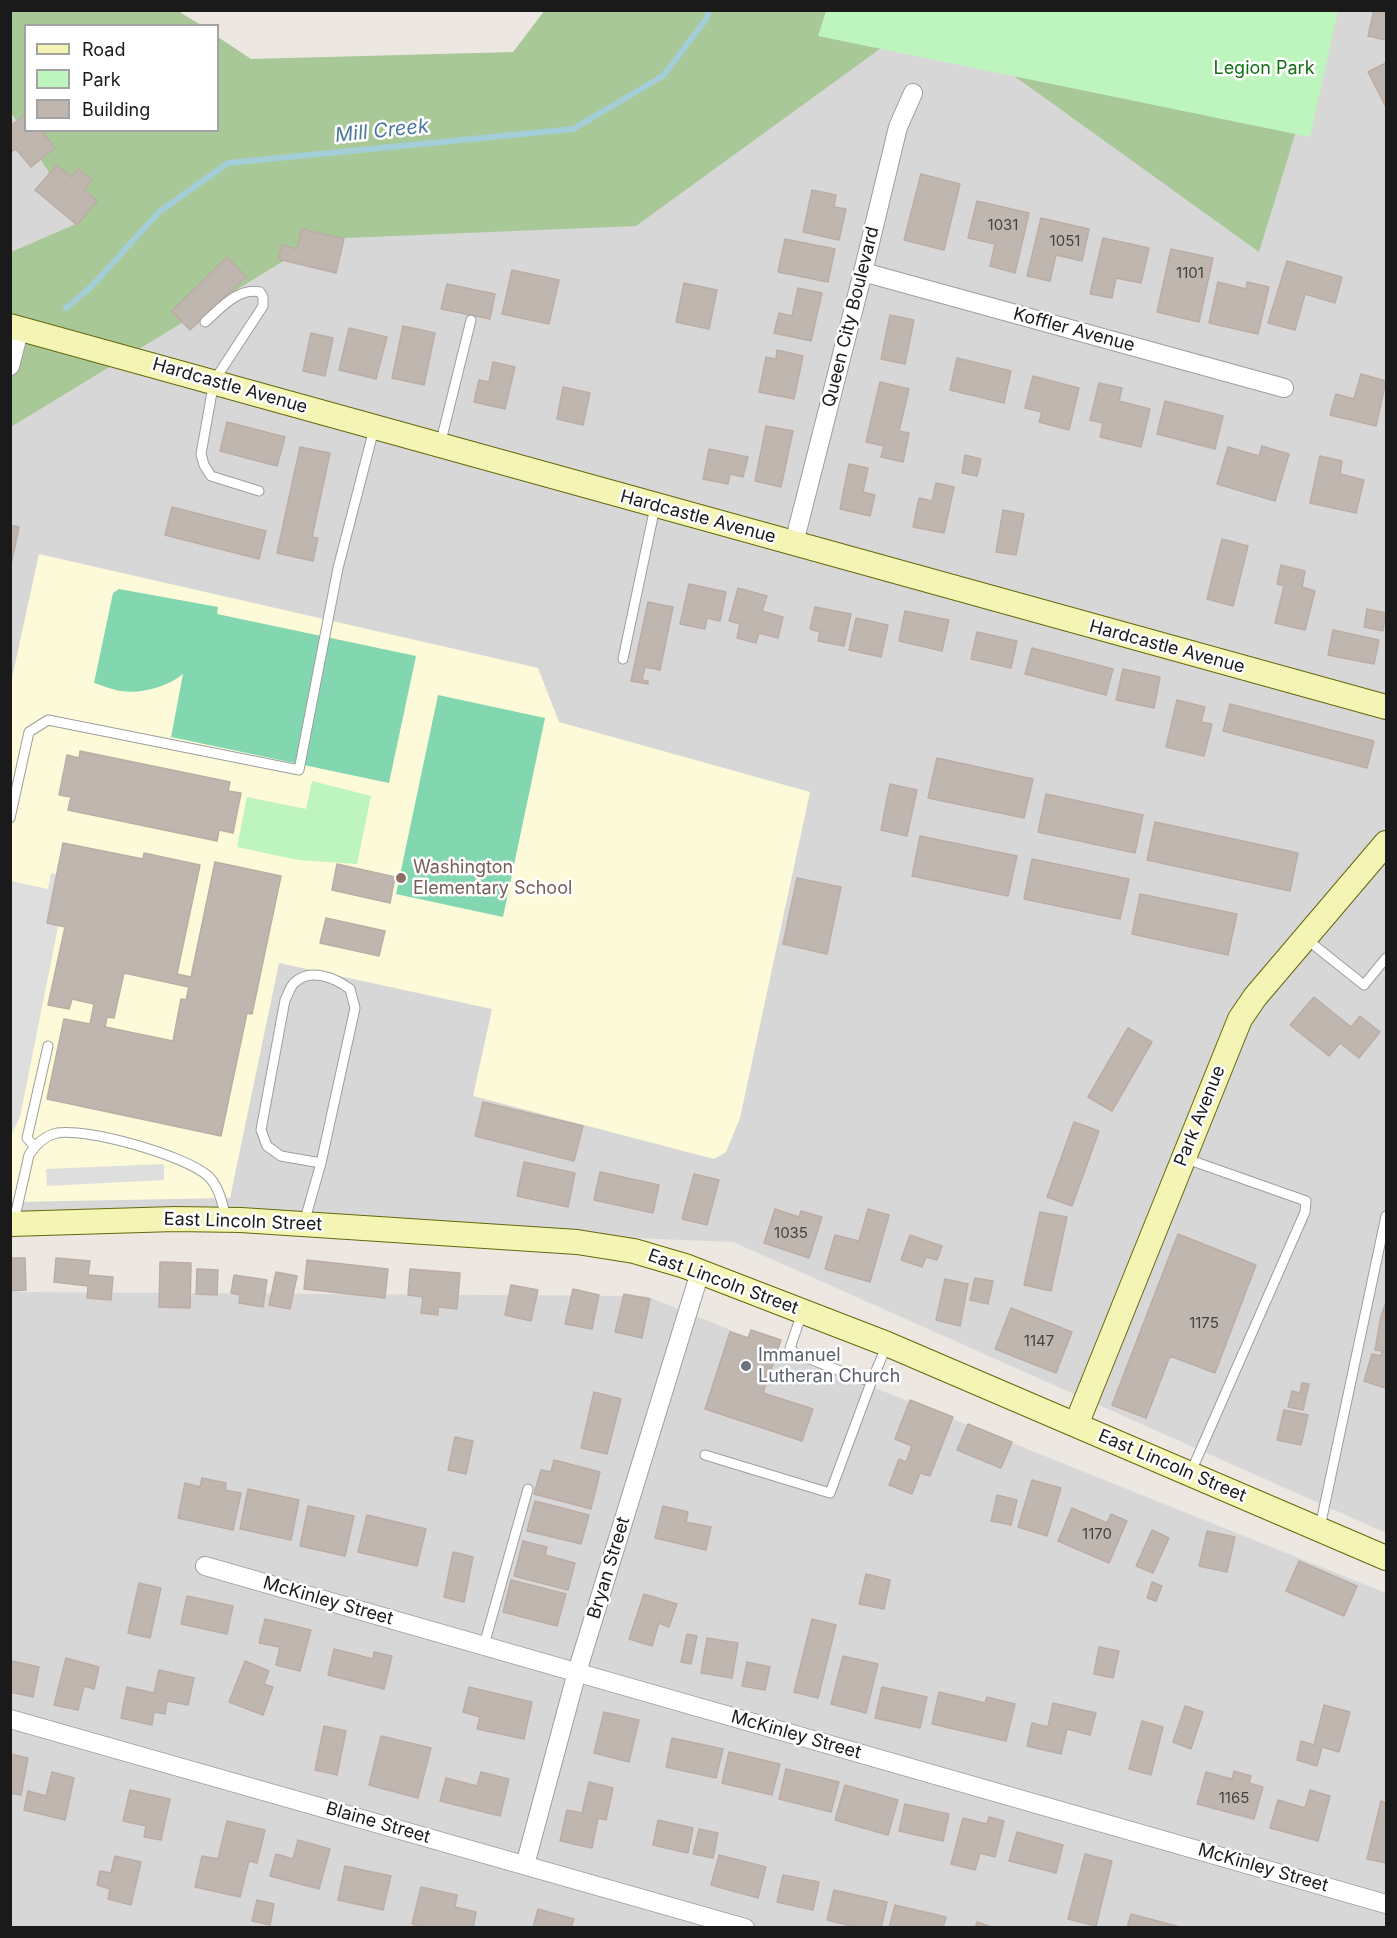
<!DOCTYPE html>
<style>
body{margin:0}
#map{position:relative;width:1397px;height:1938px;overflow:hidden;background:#ece7e0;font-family:Inter,sans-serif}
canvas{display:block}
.frame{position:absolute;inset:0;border:12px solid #1a1a1a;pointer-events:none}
.legend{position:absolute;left:24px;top:24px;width:195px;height:108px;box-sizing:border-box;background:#fff;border:2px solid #a3a3a3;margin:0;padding:8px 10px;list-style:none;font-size:18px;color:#1a1a1a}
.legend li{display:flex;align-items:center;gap:12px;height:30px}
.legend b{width:30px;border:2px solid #a3a3a3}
</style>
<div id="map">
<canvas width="1397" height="1938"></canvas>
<div class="frame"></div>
<ul class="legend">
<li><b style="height:8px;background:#f4f4b5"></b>Road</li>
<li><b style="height:16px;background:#bef5bf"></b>Park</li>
<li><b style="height:16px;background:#c0b6b0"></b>Building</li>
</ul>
</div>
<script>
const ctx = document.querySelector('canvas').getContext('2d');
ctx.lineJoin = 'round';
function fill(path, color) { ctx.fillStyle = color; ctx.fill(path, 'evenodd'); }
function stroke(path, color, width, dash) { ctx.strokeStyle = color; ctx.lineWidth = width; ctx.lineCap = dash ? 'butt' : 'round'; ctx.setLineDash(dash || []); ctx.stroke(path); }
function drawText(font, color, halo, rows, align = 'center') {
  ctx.font = font + ' Inter,sans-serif'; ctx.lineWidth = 5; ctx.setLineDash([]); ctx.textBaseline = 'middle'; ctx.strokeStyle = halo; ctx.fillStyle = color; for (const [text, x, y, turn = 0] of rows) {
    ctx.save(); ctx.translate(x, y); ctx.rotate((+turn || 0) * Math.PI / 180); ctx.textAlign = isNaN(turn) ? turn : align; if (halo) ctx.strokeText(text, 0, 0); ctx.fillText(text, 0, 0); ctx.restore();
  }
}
const residential = new Path2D(`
 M1386,11V1533L733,1242L11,1213V427L320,239L928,14Z
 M10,113L80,222L11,252H10Z
 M11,1292L646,1296L1386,1593V1927L11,1928Z`);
const education = new Path2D(`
 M39,554L538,668L559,722L810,792L740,1118L726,1152L714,1159L473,1096L492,1009L279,963L230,1198L11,1202L10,687Z`);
const forest = new Path2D(`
 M545,10L1333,11L1259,252L928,14L636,226L320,239L11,427V252L80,222L11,113V11H178L201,25L26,26V130H218V37L251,59L513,52Z`);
const park = new Path2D(`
 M826,11V10L1338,11L1310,137L818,36Z
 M312,781L371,796L357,864L298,860L237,847L247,797L306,809Z`);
const pitch = new Path2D(`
 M119,589L218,607L217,614L416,656L389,783L171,737L183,674C167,687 141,694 121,691C112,690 102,685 94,683L113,593Z
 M438,695L545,718L503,917L396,894Z`);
const parking = new Path2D(`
 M51,873L68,877L20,1117L11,1135V881L48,889Z
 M164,1164V1180L47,1186L46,1169Z`);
const stream = new Path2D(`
 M66,308L91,287L159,212L228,163L573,129L663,76L707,18L709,10`);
const building = new Path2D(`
 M1374,10H1386V40L1368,36Z
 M1386,63V107L1368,72Z
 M26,114V130H41L55,148L31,167L16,149L10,152V126Z
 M57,165L71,177L78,169L92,180L84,190L97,201L77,225L35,190Z
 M921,174L960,184L944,250L904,240Z
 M812,190L836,195L834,207L846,209L839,240L803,232Z
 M977,201L1029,213L1015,273L990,266L995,244L968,238Z
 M1041,218L1089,229L1082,261L1056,255L1050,281L1027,276Z
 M302,229L344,239L336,273L278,259L282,245L297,249Z
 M1103,238L1149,248L1141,283L1116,278L1112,298L1090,294Z
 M785,239L835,249L828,282L778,272Z
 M1171,249L1213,258L1199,322L1157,312Z
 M227,257L246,277L190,330L172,311Z
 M1287,261L1342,277L1335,303L1305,294L1295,330L1268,323Z
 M512,270L559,280L549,324L502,314Z
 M1218,282L1246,289L1247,282L1269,287L1258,334L1209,323Z
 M684,283L717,290L709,329L676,322Z
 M447,284L495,294L490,319L441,309Z
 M798,288L822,293L811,341L774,333L779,313L792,316Z
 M890,315L914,320L905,364L881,359Z
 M403,326L435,333L424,385L392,378Z
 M349,328L387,337L376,379L339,370Z
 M311,333L333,338L325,376L303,371Z
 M777,350L803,356L794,399L759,392L766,357L776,359Z
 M957,358L1011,371L1004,403L950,390Z
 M493,362L515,367L505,409L474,402L479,380L489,382Z
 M1361,374L1386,381L1376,426L1330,415L1336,394L1354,399Z
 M1033,376L1079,388L1069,430L1039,422L1042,412L1025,408Z
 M880,382L909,389L899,431L909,433L903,462L881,457L884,446L866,442Z
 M1099,383L1122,388L1119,401L1150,409L1141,447L1100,437L1103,423L1090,420Z
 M563,387L590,393L583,425L557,419Z
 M1165,401L1223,416L1215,449L1157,434Z
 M227,422L285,437L277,466L220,451Z
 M766,426L793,431L781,487L755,481Z
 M1262,446L1289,454L1275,501L1217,484L1228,447L1259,456Z
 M300,447L330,453L312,537L318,538L313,561L277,553Z
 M709,449L748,457L743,477L730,474L728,484L703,479Z
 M965,455L981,459L977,476L962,473Z
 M1320,456L1342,461L1340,474L1364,480L1356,513L1310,503Z
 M849,464L868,468L863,492L875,495L870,516L840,509Z
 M936,483L954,487L944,533L913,527L919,498L932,501Z
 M172,507L266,531L259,559L165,535Z
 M1003,510L1024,514L1016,555L996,552Z
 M10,525L19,527L10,569Z
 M1222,539L1248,546L1233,606L1207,599Z
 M1281,565L1305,571L1302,587L1315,591L1305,630L1275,623L1284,586L1277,584Z
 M689,584L726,592L720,621L707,618L705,629L680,624Z
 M738,588L767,596L762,611L783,617L778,638L759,633L756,643L737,638L740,624L729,621Z
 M648,602L673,607L660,670L645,667L642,680L648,681V684L631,681Z
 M815,607L851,614L844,646L818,641L820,632L810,629Z
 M1367,609L1386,613L1383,631L1364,627Z
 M905,611L949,620L942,651L899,641Z
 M856,618L888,625L881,657L849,650Z
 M1333,630L1379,640L1374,664L1328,655Z
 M977,632L1017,641L1011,668L971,659Z
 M1032,648L1113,669L1106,695L1025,674Z
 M1123,669L1160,677L1154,708L1116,700Z
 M1177,700L1205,707L1201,722L1212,724L1204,756L1166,747Z
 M1230,704L1374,741L1367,768L1223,731Z
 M80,751L230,782L228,791L241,793L233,833L219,830L217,841L68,810L71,797L59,795L67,755L79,758Z
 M937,758L1033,779L1024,818L928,798Z
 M890,784L917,790L907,836L881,830Z
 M1046,794L1143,815L1135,853L1038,832Z
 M1155,822L1298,853L1290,891L1147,860Z
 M920,836L1017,856L1008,896L912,876Z
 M63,843L143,859L144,853L200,865L177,974L191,977L215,862L281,876L252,1014L247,1013L221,1136L47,1099L64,1019L90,1024L94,1004L72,999L69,1009L48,1005L65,927L47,923ZM124,973L189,987L186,1000L181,999L173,1041L105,1027L107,1017L114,1018Z
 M1032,859L1129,879L1120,919L1024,899Z
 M337,864L395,877L390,903L332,890Z
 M797,878L841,887L827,954L783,944Z
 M1140,894L1237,914L1228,955L1132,934Z
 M326,918L385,931L379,956L320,943Z
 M1314,997L1351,1027L1360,1016L1380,1032L1359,1058L1340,1043L1329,1056L1290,1025Z
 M1128,1028L1152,1042L1112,1111L1088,1097Z
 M483,1102L583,1126L574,1161L475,1136Z
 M1074,1122L1099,1131L1072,1206L1047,1197Z
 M524,1162L575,1173L568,1207L517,1196Z
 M600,1172L659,1185L653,1213L594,1200Z
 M694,1174L719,1180L707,1225L682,1219Z
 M775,1209L799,1217L801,1211L822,1217L809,1258L764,1243Z
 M868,1209L889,1215L870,1282L825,1269L835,1235L859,1241Z
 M1040,1212L1067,1217L1051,1291L1024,1285Z
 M1178,1234L1256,1265L1215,1373L1170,1356L1146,1418L1112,1405Z
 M910,1235L942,1246L937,1260L926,1257L922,1267L901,1260Z
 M10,1258H25L26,1290L10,1291Z
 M56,1258L90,1261L88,1275L113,1277L111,1300L87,1298L88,1286L54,1282Z
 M307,1260L388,1269L385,1298L304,1289Z
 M160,1262L191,1263L190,1308L159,1307Z
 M197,1269L218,1270L217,1295L196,1294Z
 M410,1269L460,1273L457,1309L438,1307V1315L421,1313L423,1297L408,1295Z
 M276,1272L297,1276L290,1309L269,1305Z
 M234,1275L267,1280L263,1307L239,1303L240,1295L231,1293Z
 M975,1278L993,1281L988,1304L970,1300Z
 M945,1279L968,1284L960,1326L936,1320Z
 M511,1285L538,1290L531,1321L505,1315Z
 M573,1289L599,1295L592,1329L565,1324Z
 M624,1294L650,1299L642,1338L615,1332Z
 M1386,1302V1386L1385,1388L1364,1381L1372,1354L1381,1356L1382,1351L1375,1350L1381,1316Z
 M1011,1308L1072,1332L1056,1373L995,1349Z
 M751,1330L781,1340L763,1393L813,1409L802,1441L705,1409L730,1332L748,1338Z
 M1302,1383L1309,1384L1303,1410L1288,1407L1292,1391L1300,1393Z
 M594,1392L621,1399L607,1454L581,1448Z
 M910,1400L953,1417L930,1476L920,1473L912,1494L889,1485L899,1459L906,1462L912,1446L895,1439Z
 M1284,1410L1308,1415L1301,1445L1277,1440Z
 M968,1424L1012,1442L1001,1468L957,1450Z
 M455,1437L473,1441L466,1474L448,1470Z
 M554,1460L600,1472L591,1509L534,1494L541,1470L551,1472Z
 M202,1478L226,1483L225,1490L241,1493L233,1530L178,1518L185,1483L200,1487Z
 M1032,1480L1061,1488L1047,1536L1018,1527Z
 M248,1489L299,1500L291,1540L240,1529Z
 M997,1495L1017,1500L1011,1525L991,1521Z
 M535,1501L589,1515L581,1544L527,1531Z
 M308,1506L354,1516L345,1556L300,1546Z
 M663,1506L688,1512L686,1522L711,1527L706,1550L655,1538Z
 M1072,1508L1107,1523L1111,1514L1127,1521L1109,1563L1058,1541Z
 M367,1515L426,1529L417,1566L358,1552Z
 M1152,1530L1169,1538L1153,1573L1136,1566Z
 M1207,1531L1235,1537L1227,1572L1199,1566Z
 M523,1541L547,1547L545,1555L575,1563L568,1590L514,1576Z
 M453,1552L473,1557L464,1602L444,1597Z
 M1299,1561L1357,1586L1344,1616L1286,1591Z
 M866,1574L890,1580L884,1609L859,1604Z
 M511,1580L566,1594L557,1626L503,1612Z
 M1152,1582L1162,1586L1156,1601L1147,1598Z
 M139,1583L161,1588L150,1638L128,1633Z
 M644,1594L677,1604L669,1627L659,1623L652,1646L629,1639Z
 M187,1596L233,1606L227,1634L181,1624Z
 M265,1619L311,1630L300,1671L276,1665L280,1647L259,1643Z
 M812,1619L836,1625L818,1698L794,1692Z
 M687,1634L697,1636L691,1664L681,1662Z
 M707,1638L738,1643L732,1678L701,1673Z
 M1099,1647L1119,1651L1113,1678L1094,1674Z
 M334,1649L373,1659L374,1652L392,1656L384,1689L328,1675Z
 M843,1656L878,1664L866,1713L831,1704Z
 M66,1658L99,1667L94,1689L84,1686L78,1710L54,1705Z
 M12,1661L39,1667L33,1697L10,1692Z
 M245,1661L269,1671L264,1684L273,1687L263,1715L229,1702Z
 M747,1662L770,1667L765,1690L742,1686Z
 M159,1670L194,1678L188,1705L167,1701L165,1714L154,1712L152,1725L121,1718L127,1687L154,1693Z
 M469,1687L532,1702L524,1739L477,1729L480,1717L463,1712Z
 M882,1687L927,1697L920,1728L875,1718Z
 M939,1692L985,1703L987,1697L1015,1704L1006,1741L932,1724Z
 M1053,1703L1096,1713L1090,1735L1067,1729L1061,1754L1027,1746L1032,1723L1048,1727Z
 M1324,1705L1350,1712L1339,1752L1322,1747L1317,1766L1297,1760L1301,1741L1314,1745Z
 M1185,1706L1203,1712L1191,1749L1173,1742Z
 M604,1712L639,1720L629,1762L594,1753Z
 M1142,1721L1163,1727L1151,1775L1129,1769Z
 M324,1726L346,1731L337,1775L315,1770Z
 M381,1736L431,1748L418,1798L369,1785Z
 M672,1738L723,1749L716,1778L666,1767Z
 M729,1752L780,1764L772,1795L722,1783Z
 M10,1754L28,1758L21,1795L10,1793Z
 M786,1769L839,1782L831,1812L779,1799Z
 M1234,1771L1251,1776L1249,1783L1263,1787L1254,1819L1197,1804L1206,1772L1232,1779Z
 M52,1772L74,1778L65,1820L24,1810L28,1791L46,1796Z
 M481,1772L509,1779L500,1816L440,1801L446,1778L477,1786Z
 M589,1782L613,1788L606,1820L598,1818L592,1848L560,1841L567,1810L582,1813Z
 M845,1785L898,1800L888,1835L835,1820Z
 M130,1790L170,1799L161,1840L144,1837L146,1826L123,1821Z
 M1310,1790L1330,1796L1318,1841L1270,1828L1278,1800L1305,1808Z
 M1381,1801L1386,1803V1863L1367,1859Z
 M905,1804L949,1814L943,1841L899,1831Z
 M989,1817L1004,1821L995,1857L980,1853L975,1870L951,1864L963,1818L987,1824Z
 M658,1820L693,1828L688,1853L653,1845Z
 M227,1821L265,1830L257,1863L249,1861L240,1897L195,1887L202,1856L218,1859Z
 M699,1829L718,1833L713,1858L693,1854Z
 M1017,1832L1063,1845L1056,1873L1009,1861Z
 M298,1840L330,1849L319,1889L270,1876L276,1854L293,1859Z
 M1085,1854L1112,1861L1096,1926L1068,1919Z
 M719,1855L766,1867L758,1898L711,1885Z
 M115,1856L141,1862L131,1905L108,1899L110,1889L97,1885L100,1871L111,1873Z
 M345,1866L391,1876L383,1910L338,1900Z
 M783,1875L819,1882L813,1910L777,1902Z
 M421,1887L457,1895L455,1907L476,1912L473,1928H427L412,1924Z
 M834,1890L887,1902L881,1928H859L827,1920Z
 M257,1900L274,1904L270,1925L252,1921Z
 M895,1905L946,1917L943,1928H889Z
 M538,1909L574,1919L571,1928H533Z
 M1131,1914L1184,1928H1127Z
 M977,1922L995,1928H975Z`);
const lane = new Path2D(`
 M205,322C220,309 238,287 260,292L263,297V306L214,381L201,454L204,465L211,476L259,491
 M440,445L471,320
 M623,659L655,507
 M10,818L29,732L48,720L299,770L338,568L374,429
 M1305,938L1364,985L1386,958
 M34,1146L27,1138L48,1046
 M1184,1158L1306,1201L1305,1212L1190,1474
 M14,1221L29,1155C36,1144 44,1136 57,1133C88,1128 184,1155 208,1176C219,1186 222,1203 226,1217
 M304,1223L321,1163L355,1008L350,989C335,978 310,967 294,983C290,987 288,995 285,1000L261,1130L267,1146L281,1156L321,1163
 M802,1313L790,1348L795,1353L860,1379L872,1380L887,1345
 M705,1455L830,1493L872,1380
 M1320,1527L1386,1216
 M484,1645L528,1489`);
const street = new Path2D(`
 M863,272L1284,388
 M10,366L20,328
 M794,543L863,272L898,127L913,93
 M205,1566L1386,1904
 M10,1719L745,1928
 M525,1865L577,1672L700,1272`);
const secondary = new Path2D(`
 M10,326L1386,707
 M10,1224L175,1219L241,1220L577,1242L634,1251L685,1266L887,1344L1386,1558
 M1076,1425L1240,1019L1255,997L1386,843`);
const markers = [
 [401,878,6,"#8d6e63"],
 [746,1366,6,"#6b7280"]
];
const numberNames = [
 ["1031",1003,225],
 ["1051",1065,241],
 ["1101",1190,273],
 ["1035",791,1233],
 ["1175",1204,1323],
 ["1147",1039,1341],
 ["1170",1097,1534],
 ["1165",1234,1798]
];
const parkNames = [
 ["Legion Park",1264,69]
];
const streetNames = [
 ["Queen City Boulevard",851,317,-76],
 ["Koffler Avenue",1074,330,15],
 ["Hardcastle Avenue",230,386,16],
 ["Hardcastle Avenue",698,517,15],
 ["Hardcastle Avenue",1167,647,15],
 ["Park Avenue",1200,1116,-68],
 ["East Lincoln Street",243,1222,2],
 ["East Lincoln Street",723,1282,20],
 ["East Lincoln Street",1172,1466,23],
 ["Bryan Street",609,1568,-73],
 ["McKinley Street",328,1601,16],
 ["McKinley Street",796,1735,16],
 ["Blaine Street",378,1823,16],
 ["McKinley Street",1263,1868,16]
];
const educationNames = [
 ["Washington",413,868],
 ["Elementary School",413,889]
];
const worshipNames = [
 ["Immanuel",758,1356],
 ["Lutheran Church",758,1377]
];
const waterNames = [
 ["Mill Creek",382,131,-6]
];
fill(residential, '#d8d7d7');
fill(education, '#fcfad8');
fill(forest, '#a9c897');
fill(park, '#bef5bf');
fill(pitch, '#82d7b1');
fill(parking, '#dedede');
stroke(stream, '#a3ced7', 6);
fill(building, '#c0b6b0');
stroke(building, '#bcada4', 1.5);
stroke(lane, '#9e9e9e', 11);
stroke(street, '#9e9e9e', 20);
stroke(secondary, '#63680b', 26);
stroke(lane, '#fff', 9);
stroke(street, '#fff', 18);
stroke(secondary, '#f4f4b5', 24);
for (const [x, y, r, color] of markers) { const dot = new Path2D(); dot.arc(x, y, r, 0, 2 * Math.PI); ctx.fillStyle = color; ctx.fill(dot); stroke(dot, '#fff', 2); }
drawText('15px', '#444140', null, numberNames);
drawText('18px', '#126f14', '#fff', parkNames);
drawText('18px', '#1a1a1a', '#fff', streetNames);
drawText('18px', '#785e54', '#fff', educationNames, 'left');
drawText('18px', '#5b616d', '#fff', worshipNames, 'left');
drawText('italic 20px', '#4b789c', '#fff', waterNames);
</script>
